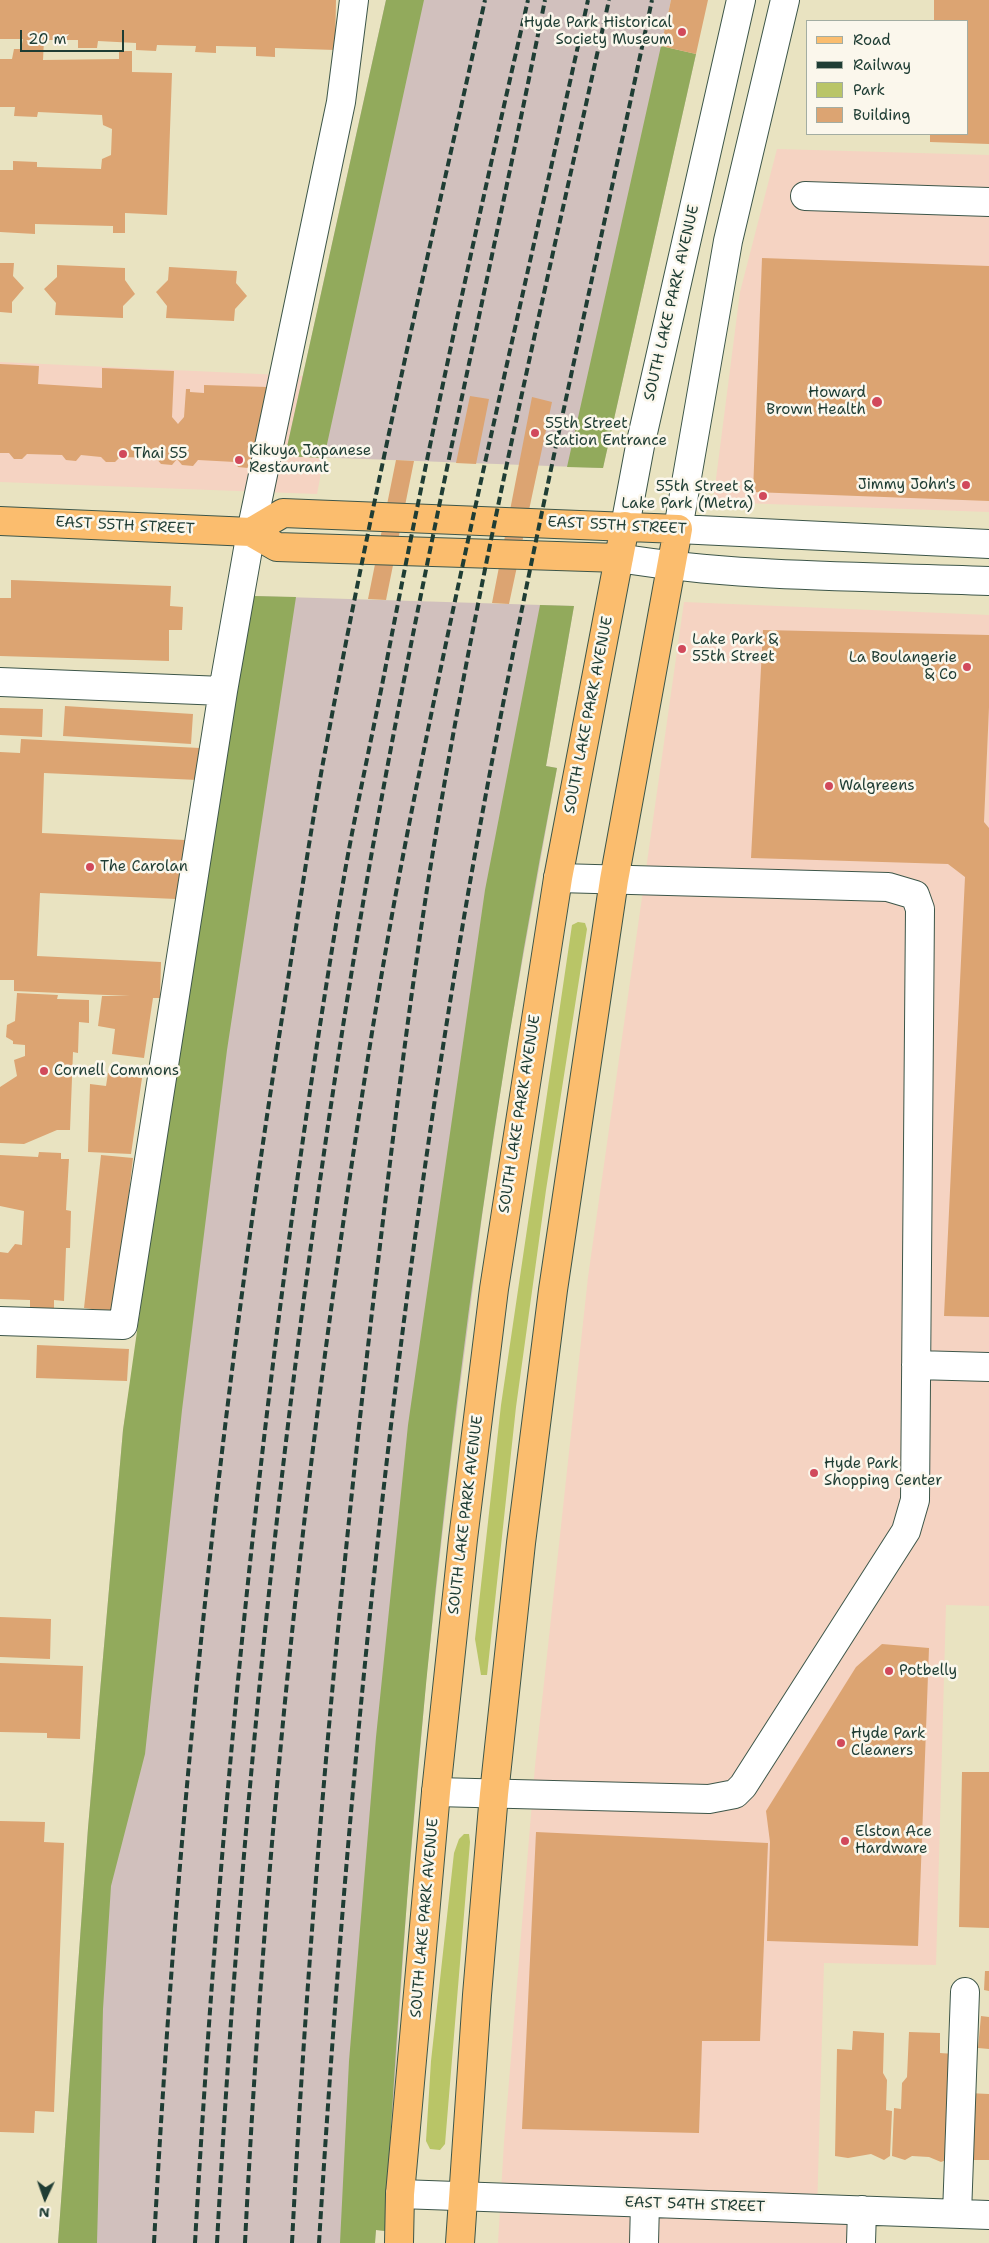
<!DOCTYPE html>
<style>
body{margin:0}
#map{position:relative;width:989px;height:2243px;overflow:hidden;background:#e9e3c1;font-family:"Shantell Sans",sans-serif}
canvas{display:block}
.legend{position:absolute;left:806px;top:20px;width:162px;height:115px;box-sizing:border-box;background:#fbf7ec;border:1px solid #a3ada2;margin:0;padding:6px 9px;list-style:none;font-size:15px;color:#1f3d34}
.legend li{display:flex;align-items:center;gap:10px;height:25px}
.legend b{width:25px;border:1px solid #a3ada2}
.north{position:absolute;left:20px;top:2173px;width:50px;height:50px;-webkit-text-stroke:4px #fbf7ec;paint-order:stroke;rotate:183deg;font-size:14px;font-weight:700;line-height:20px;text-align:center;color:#1f3d34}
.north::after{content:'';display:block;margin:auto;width:18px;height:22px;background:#1f3d34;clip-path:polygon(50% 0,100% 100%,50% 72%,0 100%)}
.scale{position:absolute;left:20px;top:30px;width:104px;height:22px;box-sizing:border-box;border:2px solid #1f3d34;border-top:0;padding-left:6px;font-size:15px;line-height:18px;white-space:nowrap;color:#1f3d34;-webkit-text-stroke:4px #fbf7ec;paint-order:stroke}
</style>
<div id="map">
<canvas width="989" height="2243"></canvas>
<ul class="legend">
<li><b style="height:6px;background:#fbbd6e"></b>Road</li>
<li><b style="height:6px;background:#1f3d34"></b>Railway</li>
<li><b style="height:14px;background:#b9c567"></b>Park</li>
<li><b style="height:14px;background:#dca472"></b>Building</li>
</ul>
<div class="north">N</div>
<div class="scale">20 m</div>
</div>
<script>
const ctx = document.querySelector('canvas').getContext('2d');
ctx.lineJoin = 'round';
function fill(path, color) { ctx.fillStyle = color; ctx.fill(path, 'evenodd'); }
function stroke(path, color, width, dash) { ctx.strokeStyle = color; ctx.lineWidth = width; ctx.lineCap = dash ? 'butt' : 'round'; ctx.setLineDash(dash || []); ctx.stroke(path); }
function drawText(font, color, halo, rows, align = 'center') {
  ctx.font = font + ' "Shantell Sans",sans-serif'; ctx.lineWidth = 5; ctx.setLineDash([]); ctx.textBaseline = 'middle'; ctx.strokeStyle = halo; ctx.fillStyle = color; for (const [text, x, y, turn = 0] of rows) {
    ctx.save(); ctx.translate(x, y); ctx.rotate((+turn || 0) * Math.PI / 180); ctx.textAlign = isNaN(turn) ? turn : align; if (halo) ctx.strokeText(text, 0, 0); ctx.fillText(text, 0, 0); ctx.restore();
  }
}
const built = new Path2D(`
 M777,149L989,155V512L713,502L740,292Z
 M0,362L303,376L285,456L324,458L317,494L0,482Z
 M684,602L989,615V1606L946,1605L936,1965L824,1963L817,2213L870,2217V2243H498L504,2142L535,1766L588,1277Z`);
const industrial = new Path2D(`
 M386,0H671L661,46L696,54L603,468L285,456Z
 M253,596L574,606L546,766L557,768L508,1041L483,1209L452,1449L427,1671L407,1899L385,2231L376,2230L375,2243H58L88,1828L123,1430Z`);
const green = new Path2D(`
 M578,922L585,923L587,929L546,1190L516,1407L487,1675H481L475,1639L501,1405L572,925Z
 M464,1834H469L470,1842L445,2144L440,2150L430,2149L426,2141L431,2061L454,1853L459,1839Z`);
const forest = new Path2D(`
 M386,0H424L324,458L285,456Z
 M661,46L696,54L603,468L567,467Z
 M253,596L296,597L227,1050L182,1410L145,1754L111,1886L103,2009L97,2243H58L88,1828L123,1430L173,1078Z
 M540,605L574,606L546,766L557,768C463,1251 412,1741 385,2231L376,2230L375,2243H340L349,2061L376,1737L408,1425L485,890Z`);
const building = new Path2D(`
 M0,0H336L335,50L275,48V57L256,56V47L216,46V53L195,52L196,46L157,45L156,51L136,50V43L98,41L97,48H78V40H44L43,60L119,59V51H132V72L172,73L167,215L125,213V233H113V226L35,224V234L0,232V170H13V161L37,162V167L101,169L102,159L111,155L112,129L103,125L102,115L38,112L37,117L14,116L15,107H0V59H12L14,49H21L23,39H0Z
 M671,0H708L696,54L661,46Z
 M934,0H989V144L930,142V134H968V21H934Z
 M762,258L989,266V501L753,492Z
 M0,263H14L13,276L24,288L12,302V313L0,312Z
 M57,265L125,268V280L135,294L123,306V318L55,315L56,303L44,289L57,277Z
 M169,267L237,271L236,283L247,296L235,309L234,321L166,318L167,306L156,292L168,280Z
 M0,364L39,366L38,384L102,388V368L174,371L172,417L178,424L184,417L186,389H190V392L204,393V385L267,387L266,415L253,463L248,468L238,467L235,462L198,460L193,466L182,465L177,459L172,465L161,464L156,458L120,457L115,462H106L101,457L81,455L76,461L66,460L62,455L27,454L22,459H14L9,453H0Z
 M470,396L489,399L476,464L456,463Z
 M532,397L552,402L509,604L492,603Z
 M396,460L414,461L386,600L368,599Z
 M11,580L171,586L170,606L183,607L182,630H169V661L0,656V598H11Z
 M763,630L989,635V707L984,822L989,828V1317L944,1316L965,877L948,864L751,858Z
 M65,706L193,714L191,744L63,736Z
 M0,708L43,709L42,737L0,735Z
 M21,739L200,748L198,780L44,773L42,833L185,840L176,899L40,893L37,956L161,962L160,998H153L144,1058L112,1054L115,1029L98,1026L102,996H130L14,991V980H0V752L20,753Z
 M17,993L58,995L57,999L89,1000V1023L79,1022L78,1053L73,1052L70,1130H57L24,1144L0,1143V1087L17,1076L14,1060L25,1056V1045L13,1044V1041L6,1037L7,1025L15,1021Z
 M108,1073L142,1078L131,1154L88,1152L90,1084L106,1086Z
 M39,1152L61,1153V1159H69L66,1210L71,1211L70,1248H66L64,1301L54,1300V1310L30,1308V1300L0,1299V1252L8,1253L15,1244L22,1245L24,1211L0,1206V1155L38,1157Z
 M101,1155L133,1158L115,1312L84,1308Z
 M37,1345L129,1349L127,1381L36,1378Z
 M0,1617L51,1619L50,1659L0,1657Z
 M882,1644L929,1648L918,1946L767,1941L770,1842L766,1811L856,1667Z
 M0,1663L83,1666L80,1739L47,1738V1733L0,1732Z
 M962,1772H989V1928L959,1927Z
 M0,1821L45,1822L44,1842L64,1843L54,2112L35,2111L34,2133L0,2132Z
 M536,1832L768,1843L760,2041H702L699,2133L522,2129Z
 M985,1971H989V1991L984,1990Z
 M981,2016L989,2017V2049L978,2048Z
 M853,2031L884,2033L883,2073L887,2080L886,2110L892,2111L890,2156L884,2160L871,2154L848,2158L835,2156L837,2049L852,2050Z
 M909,2032L940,2033V2053L955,2054L951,2158L941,2162L929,2157L912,2156L905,2160L892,2156L894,2108L901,2109L902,2083L907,2077Z
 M968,2093L989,2094V2160H966Z`);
const minor = new Path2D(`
 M785,0L728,241L678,529L989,544
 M805,196L989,202
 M625,526L640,446L741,0
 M619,558C741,578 866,576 989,581
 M0,682L223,691
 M0,1321L123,1325L223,691L251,532L341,102L354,0
 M916,1365L989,1367
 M436,1792L709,1799L735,1794L743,1786L906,1531L915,1500L920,909L915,895L888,887L558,878
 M400,2194L989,2215
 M957,2214L965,1992
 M644,2243L645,2203
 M861,2243L862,2210`);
const major = new Path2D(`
 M0,521L251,532L277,547L619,558
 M251,532L283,513L678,529L614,880L553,1290L521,1543L494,1794L477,1995L460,2243
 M399,2243L400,2194L436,1792L463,1539L494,1289L558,878L625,526`);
const rail = new Path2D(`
 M154,2243C176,1833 218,1424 282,1018C297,924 310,830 328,736C374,490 430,245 485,0
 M195,2243C221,1784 268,1325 345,871C357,804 372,737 385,670C428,446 477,223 528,0
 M217,2243C241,1806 286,1371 357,939C409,624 482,313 545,0
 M245,2243C261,1923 290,1605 334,1288C353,1152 373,1017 398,882C454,586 524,294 588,0
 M292,2243C308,1932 336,1621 372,1312C392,1146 411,980 439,815C485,543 550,270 609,0
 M319,2243C345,1821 385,1401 453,984C506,653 583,327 652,0`);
const markers = [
 [682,32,5,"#d1495b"],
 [877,402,6,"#d1495b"],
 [535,433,5,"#d1495b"],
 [123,454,5,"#d1495b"],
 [239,460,5,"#d1495b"],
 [966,485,5,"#d1495b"],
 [763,496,5,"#d1495b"],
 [682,649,5,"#d1495b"],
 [967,667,5,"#d1495b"],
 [829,786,5,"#d1495b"],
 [90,867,5,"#d1495b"],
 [44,1071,5,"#d1495b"],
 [814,1473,5,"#d1495b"],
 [889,1671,5,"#d1495b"],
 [841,1743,5,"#d1495b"],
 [845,1841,5,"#d1495b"]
];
const poiNames = [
 ["Hyde Park Historical",672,23,"right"],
 ["Society Museum",672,40,"right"],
 ["Howard",866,393,"right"],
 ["Brown Health",866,410,"right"],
 ["55th Street",545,424],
 ["Station Entrance",545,441],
 ["Kikuya Japanese",249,451],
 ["Restaurant",249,468],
 ["Thai 55",133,454],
 ["Jimmy John's",956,485,"right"],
 ["55th Street &",753,487,"right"],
 ["Lake Park (Metra)",753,504,"right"],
 ["Lake Park &",692,640],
 ["55th Street",692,657],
 ["La Boulangerie",957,658,"right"],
 ["& Co",957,675,"right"],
 ["Walgreens",839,786],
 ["The Carolan",100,867],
 ["Cornell Commons",54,1071],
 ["Hyde Park",824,1464],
 ["Shopping Center",824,1481],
 ["Potbelly",899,1671],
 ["Hyde Park",851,1734],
 ["Cleaners",851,1751],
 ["Elston Ace",855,1832],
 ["Hardware",855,1849]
];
const streetNames = [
 ["SOUTH LAKE PARK AVENUE",672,303,-77],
 ["EAST 55TH STREET",125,526,3],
 ["EAST 55TH STREET",617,526,3],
 ["SOUTH LAKE PARK AVENUE",589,715,-79],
 ["SOUTH LAKE PARK AVENUE",520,1114,-81],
 ["SOUTH LAKE PARK AVENUE",466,1515,-83],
 ["SOUTH LAKE PARK AVENUE",425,1918,-85],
 ["EAST 54TH STREET",695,2205,2]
];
fill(built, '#f5d3c2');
fill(industrial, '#d1c0bd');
fill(green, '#b9c567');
fill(forest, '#92aa5c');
fill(building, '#dca472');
stroke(minor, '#3d5649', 30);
stroke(major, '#3d5649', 30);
stroke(minor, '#fff', 28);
stroke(major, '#fbbd6e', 28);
stroke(rail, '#1f3d34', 4, [8, 4]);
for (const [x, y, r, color] of markers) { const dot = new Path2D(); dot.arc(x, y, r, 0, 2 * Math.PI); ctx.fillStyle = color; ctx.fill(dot); stroke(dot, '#fbf7ec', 2); }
drawText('15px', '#1f3d34', '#fbf7ec', poiNames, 'left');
drawText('15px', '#1f3d34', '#fbf7ec', streetNames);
</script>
